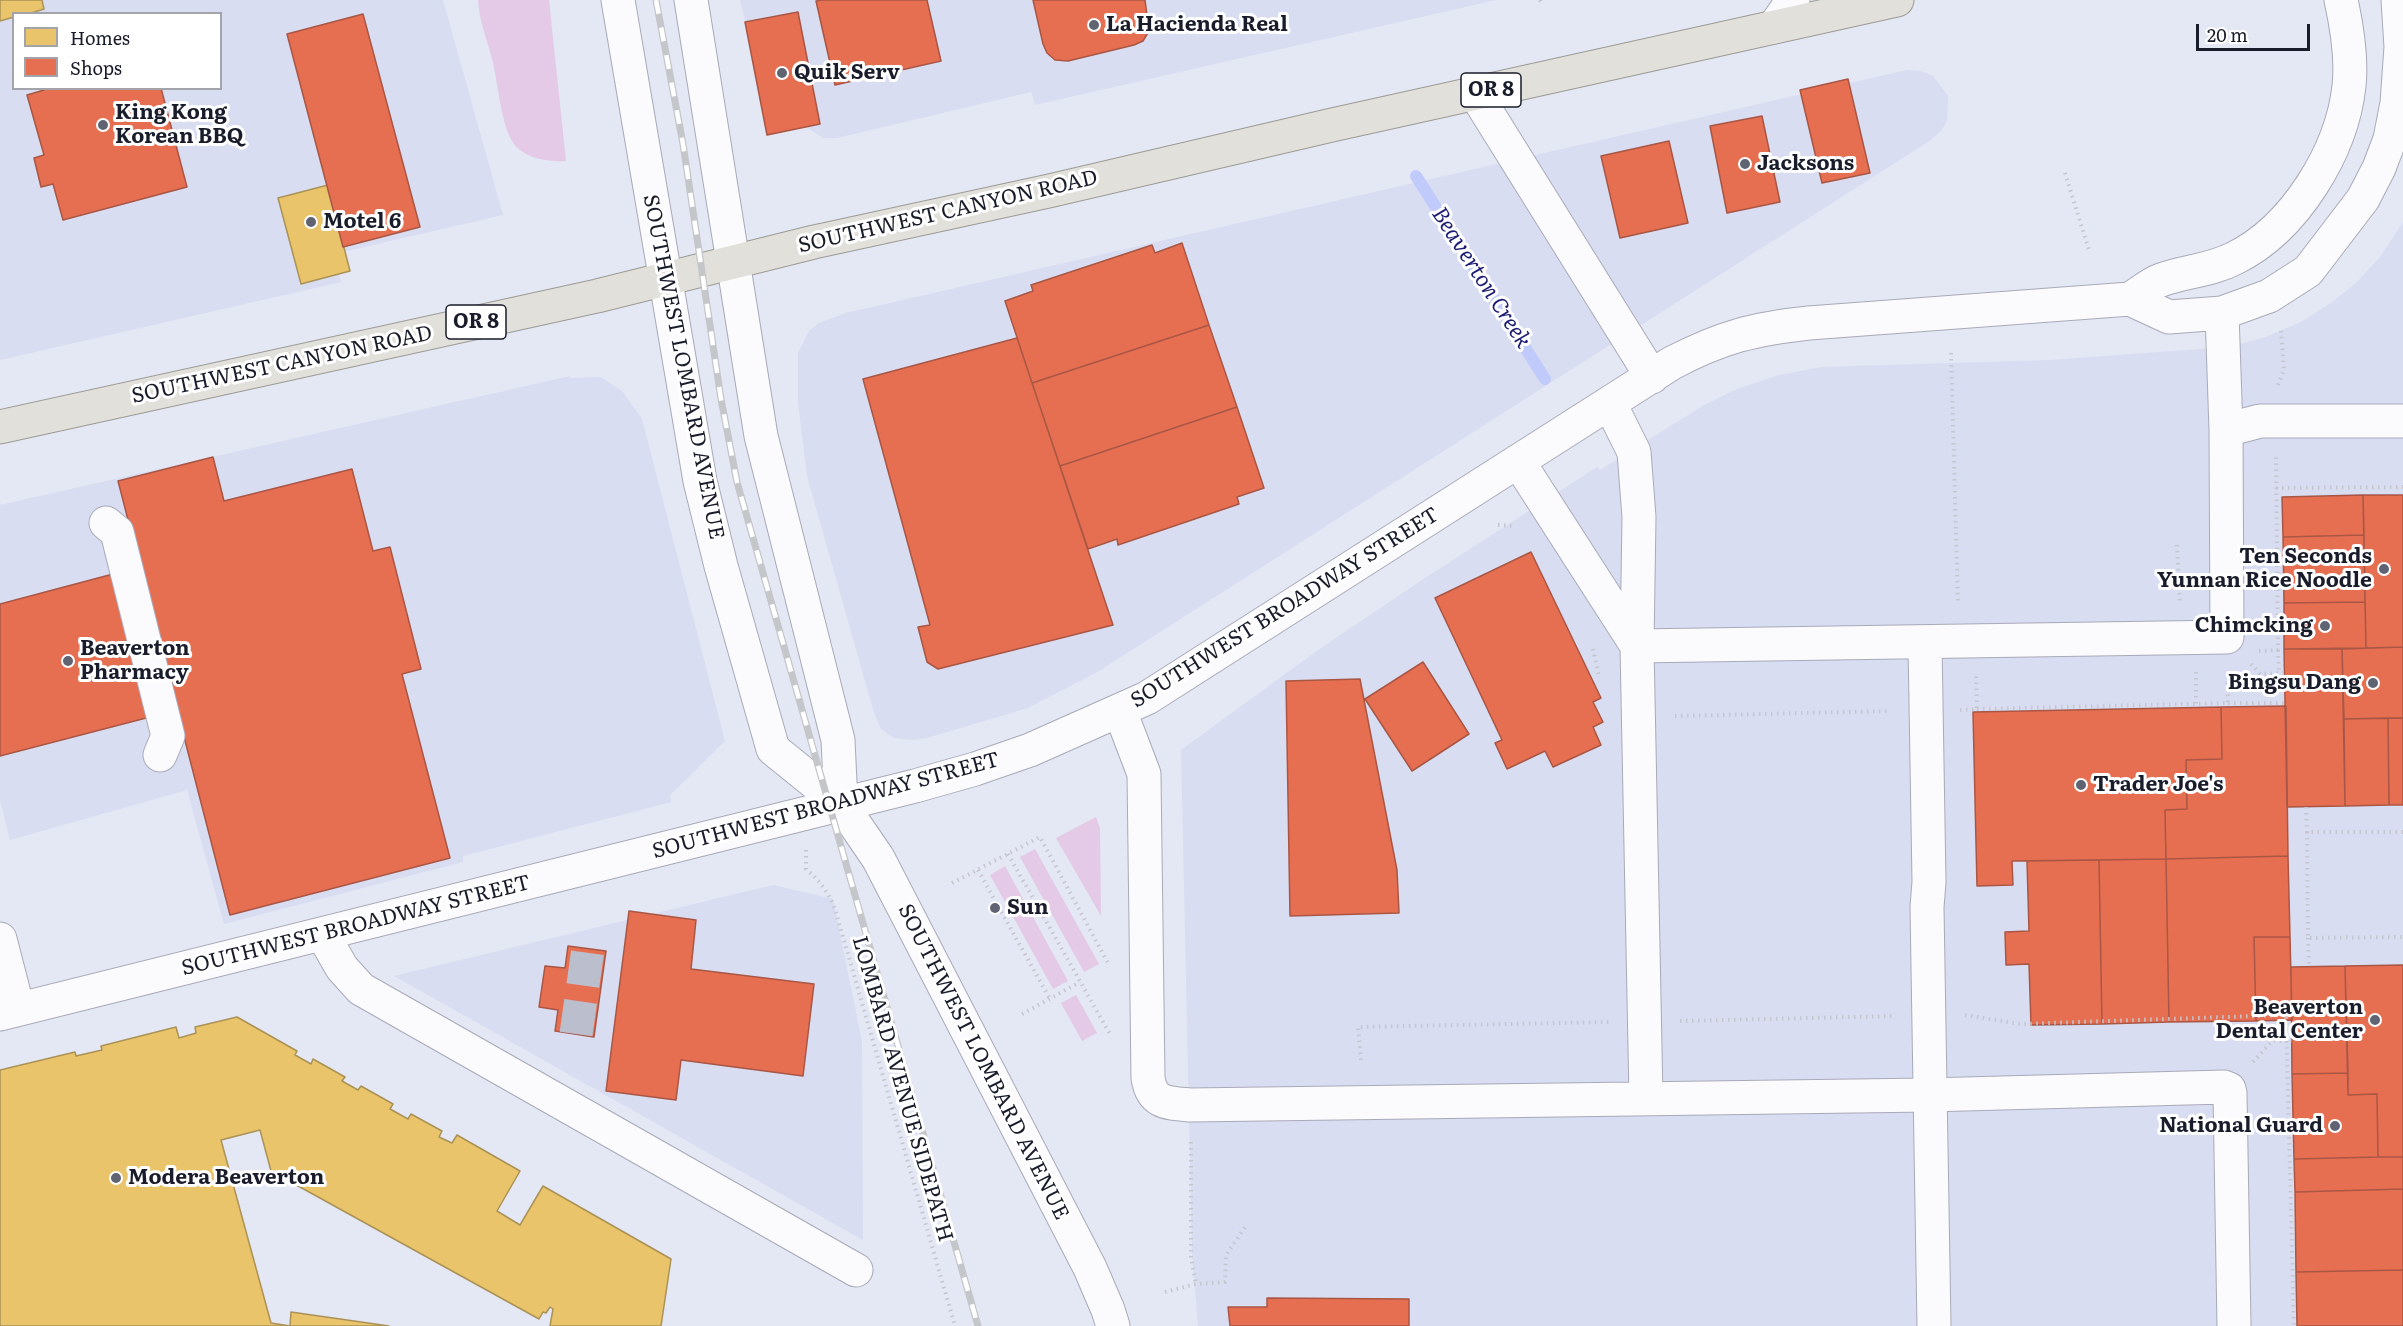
<!DOCTYPE html>
<style>
body{margin:0}
#map{position:relative;width:2403px;height:1326px;overflow:hidden;background:#e4e7f4;font-family:Literata,serif}
canvas{display:block}
.legend{position:absolute;left:12px;top:12px;width:210px;height:78px;box-sizing:border-box;background:#fff;border:2px solid #a3a4aa;margin:0;padding:8px 10px;list-style:none;font-size:18px;color:#191c2a}
.legend li{display:flex;align-items:center;gap:12px;height:30px}
.legend b{width:30px;border:2px solid #a3a4aa}
.scale{position:absolute;left:2196px;top:24px;width:114px;height:27px;box-sizing:border-box;border:3px solid #191c2a;border-top:0;padding-left:8px;font-size:18px;line-height:21px;white-space:nowrap;color:#191c2a;-webkit-text-stroke:4px #fff;paint-order:stroke}
</style>
<div id="map">
<canvas width="2403" height="1326"></canvas>
<ul class="legend">
<li><b style="height:16px;background:#e9c46a"></b>Homes</li>
<li><b style="height:16px;background:#e76f51"></b>Shops</li>
</ul>
<div class="scale">20 m</div>
</div>
<script>
const ctx = document.querySelector('canvas').getContext('2d');
ctx.lineJoin = 'round';
function fill(path, color) { ctx.fillStyle = color; ctx.fill(path, 'evenodd'); }
function stroke(path, color, width, dash) { ctx.strokeStyle = color; ctx.lineWidth = width; ctx.lineCap = dash ? 'butt' : 'round'; ctx.setLineDash(dash || []); ctx.stroke(path); }
function drawText(font, color, halo, rows, align = 'center') {
  ctx.font = font + ' Literata,serif'; ctx.lineWidth = 6; ctx.setLineDash([]); ctx.textBaseline = 'middle'; ctx.strokeStyle = halo; ctx.fillStyle = color; for (const [text, x, y, turn = 0] of rows) {
    ctx.save(); ctx.translate(x, y); ctx.rotate((+turn || 0) * Math.PI / 180); ctx.textAlign = isNaN(turn) ? turn : align; if (halo) ctx.strokeText(text, 0, 0); ctx.fillText(text, 0, 0); ctx.restore();
  }
}
const built = new Path2D(`
 M0,0H443L503,215L334,254L341,282L0,360ZM14,14H220V88H14Z
 M740,0H1496L1035,105L1031,92L837,138H823L802,124L770,121Z
 M1907,70L1921,71L1933,76L1948,96L1947,121L1941,131L1931,140L1099,671L1028,708L927,738L911,740L894,738L881,729L874,713L807,476L798,403V353L809,331L819,323L846,313Z
 M2403,222V1326H1198L1192,1254L1181,750L1318,650L1422,580L1597,467L1600,470L1704,405L1737,389L1779,375L1821,367L2050,360L2228,347L2266,337L2301,322L2332,302L2356,283L2380,257Z
 M570,376V378L601,377L622,391L642,419L725,741L670,795L671,802L463,856V862L224,924L187,790L10,840L0,800V505Z
 M773,885L833,899L862,1041L863,1240L394,976Z`);
const green = new Path2D(`
 M478,0H549L566,161C549,162 526,159 514,144C501,127 498,81 492,59C487,39 479,20 478,0Z
 M1096,817L1100,828L1101,916L1056,838Z
 M1035,849L1099,964L1084,972L1020,857Z
 M1005,866L1068,981L1053,989L990,875Z
 M1076,995L1097,1033L1082,1041L1061,1003Z`);
const homes = new Path2D(`
 M0,0H42L44,9L28,14H14V17L0,21Z
 M328,185L350,271L301,284L278,198Z
 M237,1017L297,1051L295,1055L311,1064L313,1059L345,1077L342,1081L358,1090L361,1086L393,1104L390,1109L408,1119L411,1114L442,1131L439,1137L452,1143L457,1135L520,1171L497,1211L520,1225L543,1186L671,1259L661,1326H550L553,1309L550,1307L546,1313L543,1312L539,1319L271,1171L260,1130L221,1140L271,1323L290,1326L291,1312L389,1326H0V1070L75,1052L76,1056L102,1050L101,1046L176,1027L179,1038L196,1033L195,1027Z`);
const shops = new Path2D(`
 M822,0H927L941,61L835,85L816,1Z
 M1033,0H1145L1149,31L1143,41L1134,45L1068,61L1055,60L1047,53L1043,44Z
 M798,12L820,124L767,135L745,22Z
 M363,14L420,227L343,247L287,34Z
 M1848,79L1870,173L1822,183L1800,90Z
 M44,88H161L187,187L63,220L53,184L41,187L34,158L44,155L27,95L44,90Z
 M1762,116L1780,202L1727,213L1710,126Z
 M1669,141L1688,223L1620,238L1601,156Z
 M1182,243L1209,325L1032,383L1005,301L1033,291L1031,285L1152,245L1155,253Z
 M1209,325L1237,407L1060,466L1032,383Z
 M1017,338L1113,625L938,669L927,662L918,627L930,625L863,379Z
 M1237,407L1264,488L1237,497L1239,504L1118,545L1117,539L1088,549L1060,466Z
 M213,457L224,501L352,469L373,551L390,547L421,669L402,674L450,858L230,915L118,481Z
 M2363,495H2403V647L2366,648Z
 M2363,495L2364,535L2283,537L2282,497Z
 M2364,535L2365,602L2284,603L2283,537Z
 M1531,552L1601,698L1593,702L1603,722L1593,727L1601,745L1553,767L1545,751L1507,769L1495,743L1502,740L1435,598Z
 M113,574L150,717L0,756V604Z
 M2365,602L2366,648L2284,649V603Z
 M2403,647V718L2344,719L2342,649Z
 M2284,649H2342L2345,806L2287,807Z
 M1423,662L1469,734L1412,771L1365,699Z
 M1360,679L1397,870L1399,913L1290,916L1286,681Z
 M2286,706L2288,856L2166,859L2165,810L2187,809L2186,760L2222,759L2221,707Z
 M2221,707L2222,759L2186,760L2187,809L2165,810L2166,859L2012,861L2013,885L1977,886L1973,712Z
 M2388,718H2403V805H2389Z
 M2388,718L2389,805L2345,806L2344,719Z
 M2288,856L2290,937H2254L2256,1021L2169,1022L2166,859Z
 M2166,859L2169,1022L2102,1024L2099,860Z
 M2099,860L2102,1024L2031,1025L2029,964L2006,965L2005,932L2029,931L2027,861Z
 M629,911L696,920L691,969L814,984L803,1076L681,1060L676,1100L606,1091Z
 M2254,937H2290L2292,1020L2256,1021Z
 M568,946L606,951L594,1037L555,1031L558,1010L539,1007L545,966L565,968Z
 M2403,965V1157H2378L2377,1094L2348,1095L2345,966Z
 M2345,966L2348,1073L2292,1074L2291,967Z
 M2348,1073V1095L2377,1094L2378,1157L2294,1159L2292,1074Z
 M2378,1157H2403V1189L2295,1192L2294,1159Z
 M2403,1189V1270L2296,1272L2295,1192Z
 M2403,1270V1326H2297L2296,1272Z
 M1267,1298L1409,1299V1326H1230L1228,1307H1267Z`);
const stream = new Path2D(`
 M1416,176L1545,379`);
const minorTunnel = new Path2D(`
 M576,1034L588,949`);
const path = new Path2D(`
 M1540,0L1542,5
 M2065,173L2090,253
 M1951,353L1958,604
 M2278,385L2284,370L2281,331
 M2276,488L2403,487
 M1498,525L1515,526
 M2177,545L2180,603
 M2264,629H2278
 M1593,649L1599,677
 M2278,650L2279,673
 M2259,651L2278,650L2276,457
 M2251,664L2260,674L2285,673
 M2196,672V705
 M2228,703H2285
 M1977,709L2228,703L2227,672
 M1960,710L1977,709L1976,676
 M1675,716L1890,711
 M2306,807L2307,832
 M2403,832H2307L2308,938L2403,937
 M806,850V869C820,881 828,892 835,909L955,1326
 M1008,854L1111,1036
 M978,870L1050,999
 M952,883L1040,837L1109,965
 M2308,938L2309,967
 M1022,1014L1080,982
 M1965,1015L2020,1024L2286,1015L2294,1326
 M1680,1021L1895,1016
 M1361,1060L1358,1027L1610,1022
 M2253,1062L2272,1041H2292
 M1191,1142V1258L1196,1284
 M1165,1292L1196,1284L1225,1282L1226,1255L1245,1227`);
const minor = new Path2D(`
 M618,0L700,481L721,566L773,749L841,804L878,858L1090,1268L1108,1310L1113,1326
 M691,0L761,436L838,740L841,804
 M1774,27L1793,0
 M1475,93L1652,377
 M2130,299C2140,293 2150,284 2161,280C2185,271 2210,271 2235,258C2295,228 2342,151 2349,86C2352,58 2347,27 2341,0
 M1610,404L1634,452L1639,517L1637,646L1646,1098
 M2226,430L2260,421H2403
 M1518,461L1637,646
 M106,523L117,532L168,736L160,755
 M1925,643L1929,882L1927,907L1934,1326
 M1637,646L2227,637L2226,430L2222,313
 M1120,711L1144,774L1148,1078C1152,1104 1168,1103 1190,1105L1928,1095L2224,1087L2229,1089L2230,1093L2234,1326
 M323,935L342,968L361,989L856,1270
 M0,939L18,1009
 M0,1014L915,786L975,769L1030,750L1147,698L1672,363C1722,337 1753,329 1809,323L2130,299L2169,317L2222,313L2269,296L2308,271L2363,199L2379,168L2390,139L2397,103L2401,47L2398,0`);
const major = new Path2D(`
 M0,427L597,296L814,242L1049,191L1332,125L1897,0`);
const rail = new Path2D(`
 M656,0L683,144L721,399L737,482L978,1326`);
const markers = [
 [1094,25,6,"#606371"],
 [782,73,6,"#606371"],
 [103,125,6,"#606371"],
 [1745,164,6,"#606371"],
 [311,222,6,"#606371"],
 [2384,569,6,"#606371"],
 [2325,626,6,"#606371"],
 [68,661,6,"#606371"],
 [2373,683,6,"#606371"],
 [2081,785,6,"#606371"],
 [995,908,6,"#606371"],
 [2375,1020,6,"#606371"],
 [2335,1126,6,"#606371"],
 [116,1178,6,"#606371"]
];
const shields = [
 [1491,90,60],
 [476,322,60]
];
const shieldNames = [
 ["OR 8",1491,90],
 ["OR 8",476,322]
];
const poiNames = [
 ["La Hacienda Real",1106,25],
 ["Quik Serv",794,73],
 ["King Kong",115,113],
 ["Korean BBQ",115,137],
 ["Jacksons",1757,164],
 ["Motel 6",323,222],
 ["Ten Seconds",2372,557,"right"],
 ["Yunnan Rice Noodle",2372,581,"right"],
 ["Chimcking",2313,626,"right"],
 ["Beaverton",80,649],
 ["Pharmacy",80,673],
 ["Bingsu Dang",2361,683,"right"],
 ["Trader Joe's",2093,785],
 ["Sun",1007,908],
 ["Beaverton",2363,1008,"right"],
 ["Dental Center",2363,1032,"right"],
 ["National Guard",2323,1126,"right"],
 ["Modera Beaverton",128,1178]
];
const streetNames = [
 ["SOUTHWEST CANYON ROAD",948,212,-13],
 ["SOUTHWEST CANYON ROAD",282,365,-12],
 ["SOUTHWEST LOMBARD AVENUE",683,367,79],
 ["SOUTHWEST BROADWAY STREET",1285,608,-32],
 ["SOUTHWEST BROADWAY STREET",826,806,-15],
 ["SOUTHWEST BROADWAY STREET",356,926,-14],
 ["SOUTHWEST LOMBARD AVENUE",983,1062,63],
 ["LOMBARD AVENUE SIDEPATH",902,1089,74]
];
const waterNames = [
 ["Beaverton Creek",1481,278,57]
];
fill(built, '#d8ddf2');
fill(green, '#e4cae6');
fill(homes, '#e9c46a');
stroke(homes, '#ab9257', 1.5);
fill(shops, '#e76f51');
stroke(shops, '#a95645', 1.5);
stroke(stream, '#c0cbfb', 12);
stroke(minorTunnel, '#bbbecc', 33, [33, 16]);
stroke(minor, '#a8aab8', 35);
stroke(major, '#9c9b95', 35);
stroke(path, '#c6c7ce', 4, [1.5, 4.5]);
stroke(minor, '#fbfbfd', 33);
stroke(major, '#e2e0db', 33);
stroke(rail, '#c5c6ca', 7);
stroke(rail, '#fff', 4.5, [14]);
for (const [x, y, r, color] of markers) { const dot = new Path2D(); dot.arc(x, y, r, 0, 2 * Math.PI); ctx.fillStyle = color; ctx.fill(dot); stroke(dot, '#fff', 2); }
for (const [x, y, w] of shields) { const box = new Path2D(); box.roundRect(x - w / 2, y - 17, w, 34, 4.5); ctx.fillStyle = '#fff'; ctx.fill(box); stroke(box, '#191c2a', 1.5); }
drawText('bold 20px', '#191c2a', null, shieldNames);
drawText('bold 21px', '#191c2a', '#fff', poiNames, 'left');
drawText('21px', '#191c2a', '#fff', streetNames);
drawText('italic 22px', '#1d1d73', '#fff', waterNames);
</script>
